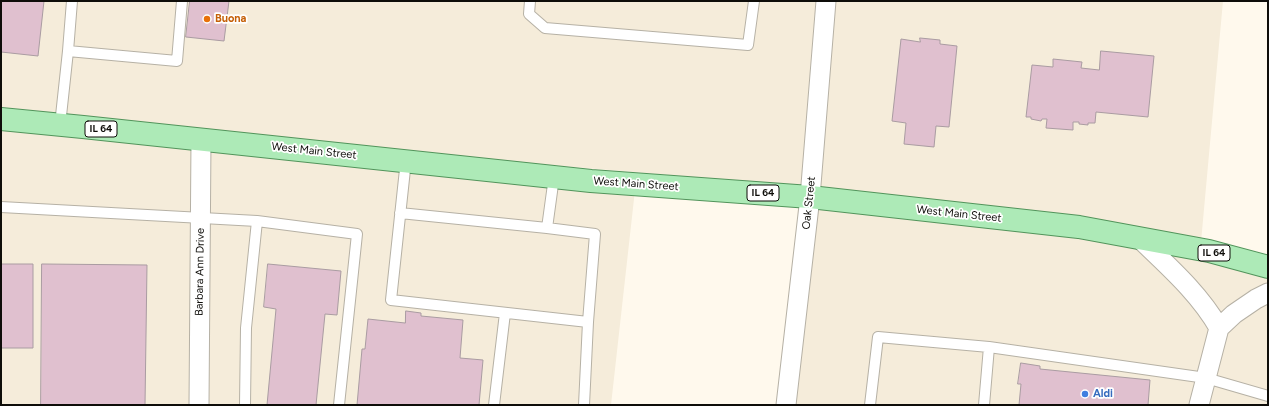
<!DOCTYPE html>
<style>
body{margin:0}
#map{position:relative;width:1269px;height:406px;overflow:hidden;background:#fff9ed;font-family:Figtree,sans-serif}
canvas{display:block}
.frame{position:absolute;inset:0;border:2px solid #0e0d09;pointer-events:none}
</style>
<div id="map">
<canvas width="1269" height="406"></canvas>
<div class="frame"></div>
</div>
<script>
const ctx = document.querySelector('canvas').getContext('2d');
ctx.lineJoin = 'round';
function fill(path, color) { ctx.fillStyle = color; ctx.fill(path, 'evenodd'); }
function stroke(path, color, width, dash) { ctx.strokeStyle = color; ctx.lineWidth = width; ctx.lineCap = dash ? 'butt' : 'round'; ctx.setLineDash(dash || []); ctx.stroke(path); }
function drawText(font, color, halo, rows, align = 'center') {
  ctx.font = font + ' Figtree,sans-serif'; ctx.lineWidth = 3.5; ctx.setLineDash([]); ctx.textBaseline = 'middle'; ctx.strokeStyle = halo; ctx.fillStyle = color; for (const [text, x, y, turn = 0] of rows) {
    ctx.save(); ctx.translate(x, y); ctx.rotate((+turn || 0) * Math.PI / 180); ctx.textAlign = isNaN(turn) ? turn : align; if (halo) ctx.strokeText(text, 0, 0); ctx.fillText(text, 0, 0); ctx.restore();
  }
}
const built = new Path2D(`
 M1,1H816L801,186L489,160L1,107Z
 M834,1H1223L1201,242L820,189Z
 M1,128L635,190L611,405H1Z
 M819,205L1096,236L1226,264L1268,278V405H794Z`);
const building = new Path2D(`
 M1,1H44L38,56L1,52Z
 M190,1H229L224,41L186,37Z
 M920,38L940,40V44L957,46L949,127L936,126L934,147L904,144L906,123L892,121L901,39L920,42Z
 M1101,51L1154,56L1148,117L1096,112L1095,123H1088V125L1079,124V122H1073V130L1046,128L1047,119H1042L1041,121L1031,119V117H1026L1032,65L1053,67V59L1082,62L1081,68L1099,70Z
 M1,264H33V348H1Z
 M42,264L147,265L145,405H41Z
 M268,264L341,271L337,315L325,314L316,405H267L276,309L264,307Z
 M406,311L421,313V316L463,320L460,358L483,360L479,405H357L362,349H365L368,319L405,323Z
 M1021,363L1040,366V369L1150,380L1148,405H1019L1021,384H1018Z`);
const lane = new Path2D(`
 M530,1L529,14L545,28L748,45L754,1
 M68,51L72,1
 M60,125L68,51L177,61L182,1
 M406,160L391,300L588,322L595,234L547,228L554,177
 M1,207L257,221L357,234L339,405
 M400,213L547,228
 M245,405L246,328L257,221
 M494,405L505,313
 M584,405L588,322
 M870,405L878,337L989,347L1206,378L1268,396
 M984,405L989,347`);
const street = new Path2D(`
 M1139,238C1168,266 1199,293 1219,328
 M199,405L201,140
 M786,405L810,197L826,1
 M1199,405L1219,328L1234,314L1256,299L1268,293`);
const primary = new Path2D(`
 M1,119L83,127L591,181L810,197L1079,227L1209,251L1268,267`);
const markers = [
 [207,19,4,"#e8710a"],
 [1085,394,4,"#3f7fe0"]
];
const shields = [
 [101,129,32],
 [763,193,32],
 [1214,253,32]
];
const shieldNames = [
 ["IL 64",101,129],
 ["IL 64",763,193],
 ["IL 64",1214,253]
];
const foodNames = [
 ["Buona",215,19]
];
const streetNames = [
 ["West Main Street",314,151,6],
 ["West Main Street",636,184,4],
 ["Oak Street",809,203,-84],
 ["West Main Street",959,214,6],
 ["Barbara Ann Drive",200,272,-89]
];
const shopNames = [
 ["Aldi",1093,394]
];
fill(built, '#f5ecda');
fill(building, '#e0c0cf');
stroke(building, '#aa9ca2', 1);
stroke(lane, '#b6b1a5', 12);
stroke(street, '#b6b1a5', 21);
stroke(primary, '#52945b', 24);
stroke(lane, '#fff', 10);
stroke(street, '#fff', 19);
stroke(primary, '#adeab7', 22);
for (const [x, y, r, color] of markers) { const dot = new Path2D(); dot.arc(x, y, r, 0, 2 * Math.PI); ctx.fillStyle = color; ctx.fill(dot); stroke(dot, '#fff', 1.5); }
for (const [x, y, w] of shields) { const box = new Path2D(); box.roundRect(x - w / 2, y - 8, w, 16, 3); ctx.fillStyle = '#fff'; ctx.fill(box); stroke(box, '#0e0d09', 1); }
drawText('bold 10px', '#0e0d09', null, shieldNames);
drawText('bold 11px', '#c56008', '#fff', foodNames, 'left');
drawText('11px', '#0e0d09', '#fff', streetNames);
drawText('bold 11px', '#366cbe', '#fff', shopNames, 'left');
</script>
